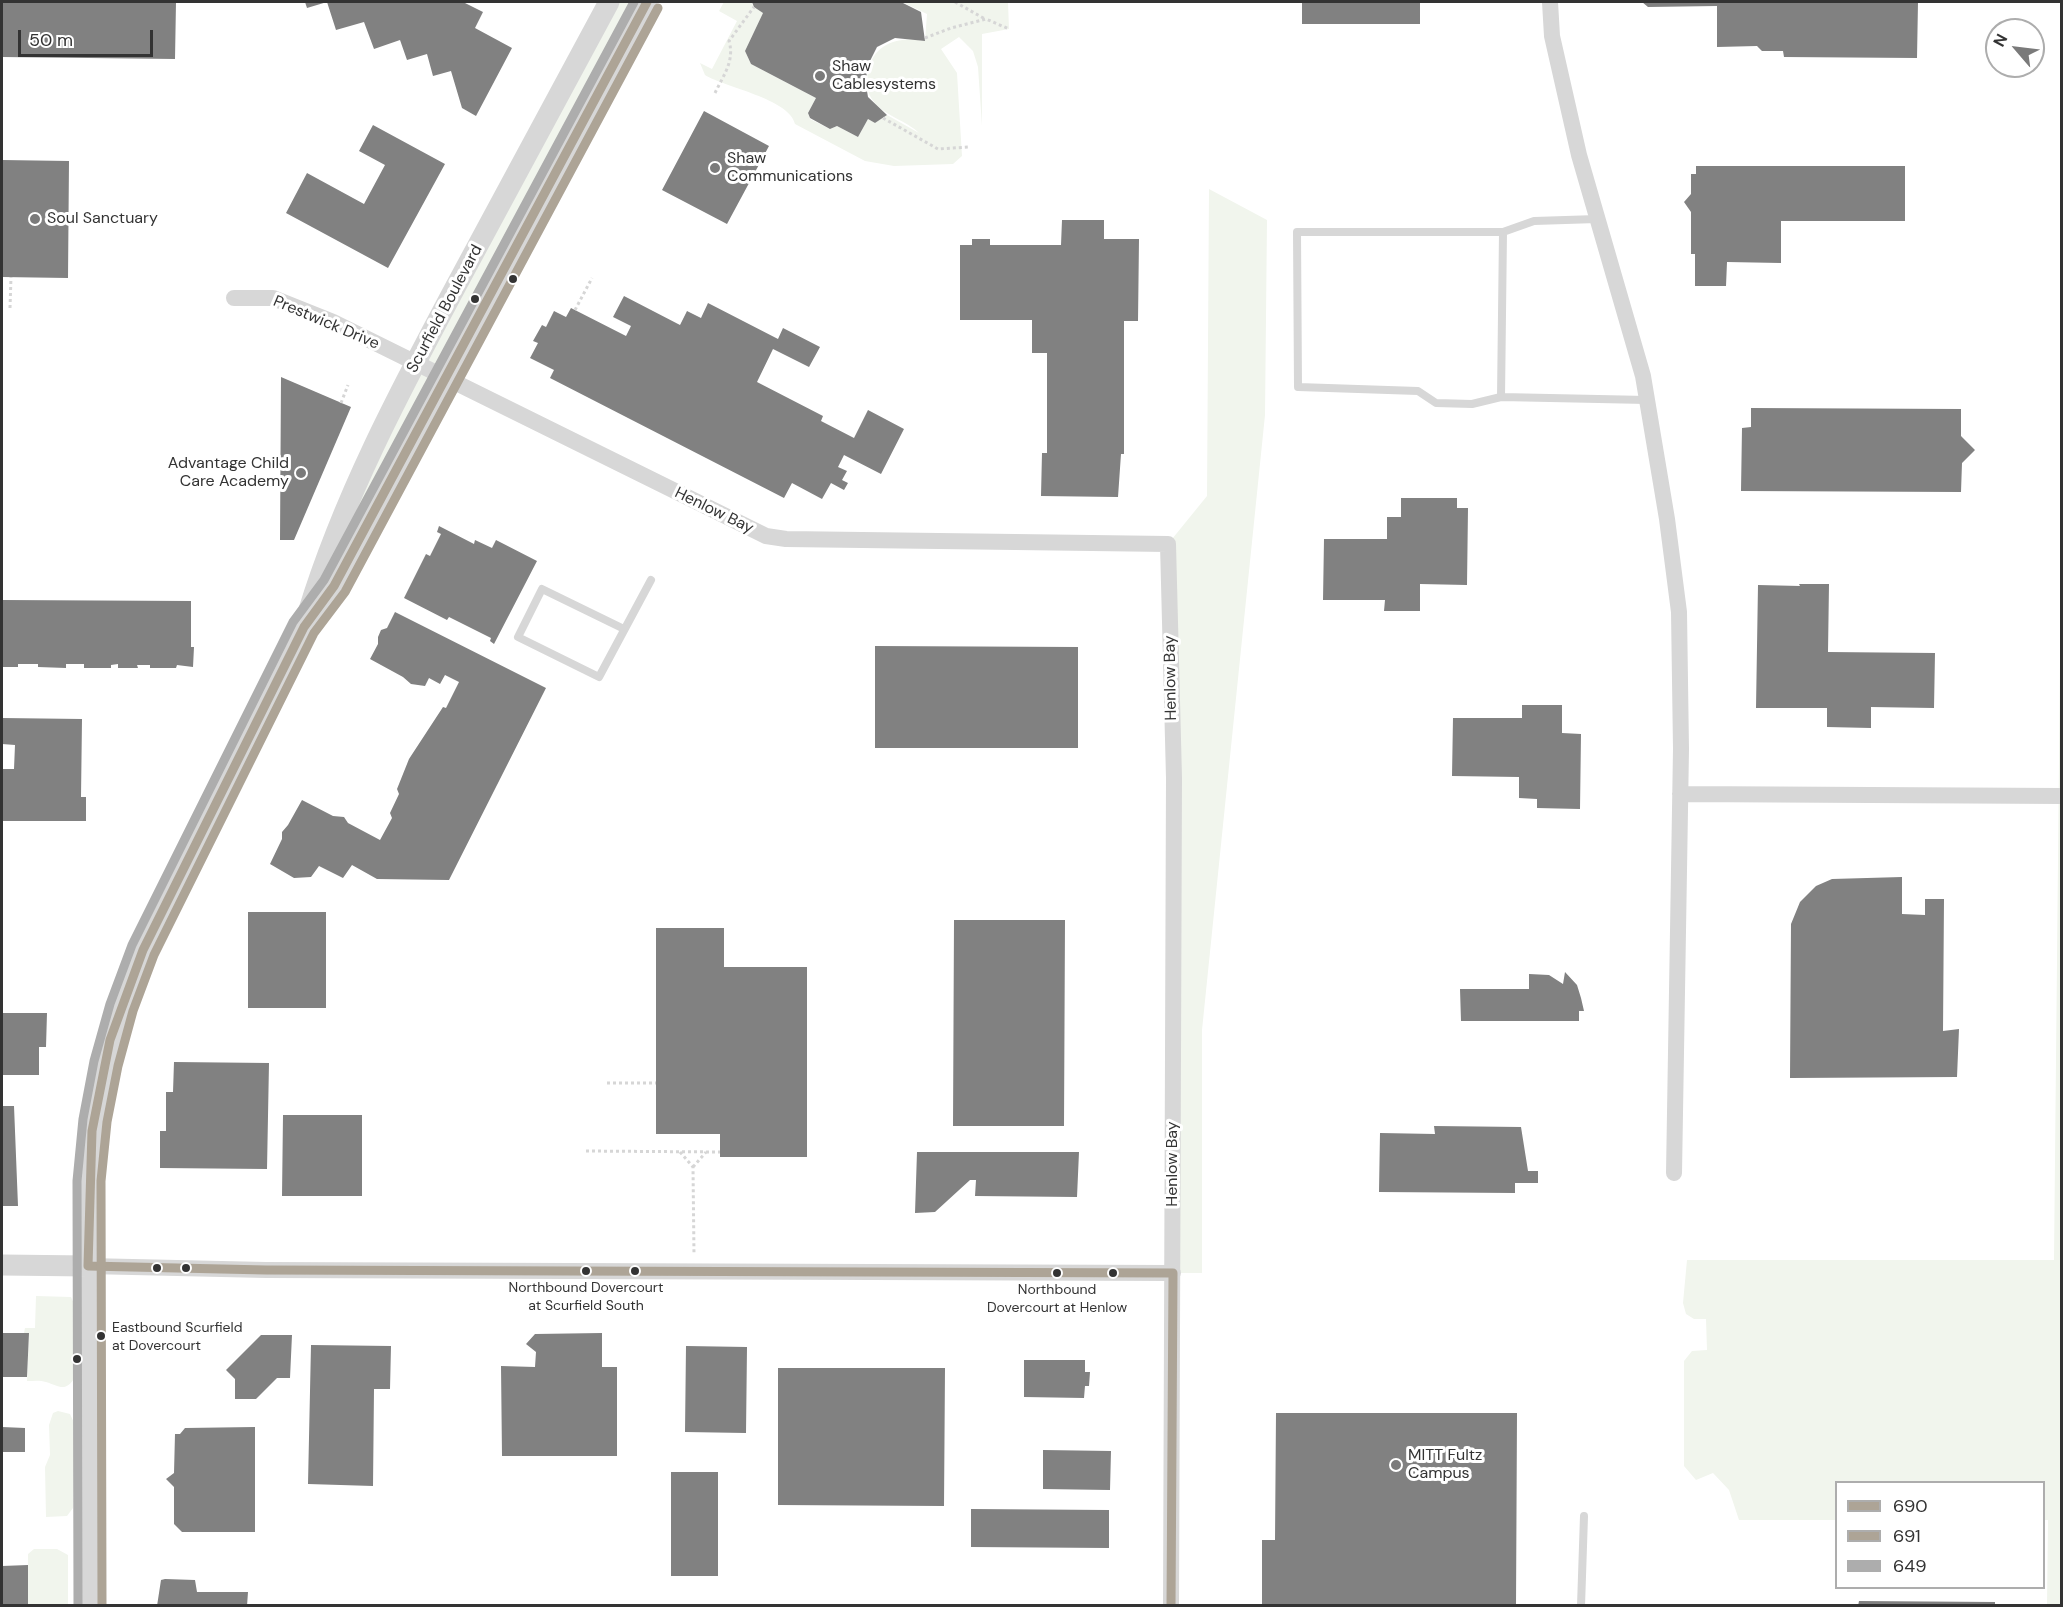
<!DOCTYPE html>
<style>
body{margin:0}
#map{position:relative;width:2063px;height:1607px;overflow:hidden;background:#fff;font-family:"DM Sans",sans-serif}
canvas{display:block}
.frame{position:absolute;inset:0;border:3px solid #333;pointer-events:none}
.legend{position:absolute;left:1835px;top:1481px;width:210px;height:108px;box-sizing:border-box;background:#fff;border:2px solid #adadad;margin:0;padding:8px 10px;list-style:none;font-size:18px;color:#333}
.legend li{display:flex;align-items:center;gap:12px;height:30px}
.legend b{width:30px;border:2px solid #adadad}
.north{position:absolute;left:1985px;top:18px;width:60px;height:60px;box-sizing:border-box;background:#fff;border:2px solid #adadad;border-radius:50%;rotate:298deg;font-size:16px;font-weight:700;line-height:24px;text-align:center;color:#333}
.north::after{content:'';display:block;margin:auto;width:21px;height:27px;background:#7a7a7a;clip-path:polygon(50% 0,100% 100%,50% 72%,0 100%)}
.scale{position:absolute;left:18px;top:30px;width:135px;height:27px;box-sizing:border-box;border:3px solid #333;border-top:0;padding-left:8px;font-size:18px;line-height:21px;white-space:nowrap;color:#333;-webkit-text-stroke:4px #fff;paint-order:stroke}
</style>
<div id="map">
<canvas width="2063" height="1607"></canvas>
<div class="frame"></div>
<ul class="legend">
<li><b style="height:8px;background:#ada496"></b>690</li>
<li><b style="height:8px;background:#ada496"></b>691</li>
<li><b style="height:8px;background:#adadad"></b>649</li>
</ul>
<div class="north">N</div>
<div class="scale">50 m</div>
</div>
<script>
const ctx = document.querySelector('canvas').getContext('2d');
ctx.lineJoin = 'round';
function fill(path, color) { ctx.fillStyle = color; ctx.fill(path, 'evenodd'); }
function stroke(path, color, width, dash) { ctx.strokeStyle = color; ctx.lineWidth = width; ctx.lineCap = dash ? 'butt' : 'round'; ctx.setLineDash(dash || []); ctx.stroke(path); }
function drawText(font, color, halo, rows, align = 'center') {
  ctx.font = font + ' "DM Sans",sans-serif'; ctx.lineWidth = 6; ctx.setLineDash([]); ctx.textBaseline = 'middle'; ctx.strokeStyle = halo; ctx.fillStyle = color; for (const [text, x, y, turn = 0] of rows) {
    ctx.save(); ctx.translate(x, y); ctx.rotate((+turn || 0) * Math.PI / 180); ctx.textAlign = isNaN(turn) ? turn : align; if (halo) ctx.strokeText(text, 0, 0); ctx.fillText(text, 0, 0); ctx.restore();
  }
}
const green = new Path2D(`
 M609,2H647L334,586L322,568Z
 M724,2H753L752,4L763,13L745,51L751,64L816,98L808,113L810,119L830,129L837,126L858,137L868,119L875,123L887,115L919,133C907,121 885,116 874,102C866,92 866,83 868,71C874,42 900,36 925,41L927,14L902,2H1008L1009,29L982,34V126L978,67L973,51L959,37L941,49L957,73L962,156L953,164L894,166L865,161L795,124C790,99 724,87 705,75L700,63L712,69L737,21L719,11Z
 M1209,189L1267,220L1265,415L1202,1030V1273H1173L1168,544L1207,496Z
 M2061,559V1605H2047L2048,1520H2044V1482H1836V1520H1739L1729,1490L1713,1473L1696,1480L1684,1466V1361L1692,1351L1707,1350L1706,1319H1694L1686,1314L1683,1303L1687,1260H2054Z
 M36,1296L71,1297L75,1306V1377C66,1393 59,1386 46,1382C40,1380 33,1381 27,1381L29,1333H24L25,1328H35Z
 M58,1411L70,1414L75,1425L73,1508L67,1516L46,1517L45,1467L50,1455L49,1425L53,1413Z
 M34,1549H57L68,1555V1605H28V1554Z`);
const building = new Path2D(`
 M2,2H176L175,59L2,57Z
 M305,2H463L483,12L475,28L512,48L476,116L462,108L451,71L433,76L427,54L407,60L400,40L374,49L364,22L336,30L327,2L307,8Z
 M752,2H901L921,12L925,41L895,38L877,47L867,67L866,85L868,97L887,115L875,123L868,119L858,137L837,126L830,129L810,118L808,113L816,98L751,64L745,51L763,13L754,7Z
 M1302,2H1420V24H1302Z
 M1642,2H1918L1917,58L1784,57L1783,51H1762L1757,46L1717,47V6L1648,7Z
 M704,111L769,146L727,224L662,190Z
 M373,125L445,164L388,268L286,213L307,173L364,204L385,165L359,151Z
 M2,160L69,161L68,278L2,277Z
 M1696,166H1905V221H1781V263L1727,262L1726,286H1695V254H1691V212L1684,202L1691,194V174H1696Z
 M1062,220H1104V239H1139L1138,321H1124V454H1121L1118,497L1041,496L1042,453H1047V353H1032V320H960V245H972V239H990V245H1061Z
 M624,296L680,325L687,311L701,318L708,303L778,339L783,328L820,347L809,367L773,349L757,382L823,416L821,421L854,438L868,410L904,429L881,474L844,455L838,467L847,471L842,480L848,483L844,490L831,483L822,499L792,483L784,498L550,378L554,370L530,358L538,343L533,341L542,325L546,327L554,311L566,317L571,308L626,336L631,326L613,317Z
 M281,377L351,407L294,540H280Z
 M1751,408L1961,409V436L1975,450L1962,463L1961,492L1741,491L1742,428L1751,427Z
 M1401,498H1457V508H1468L1467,585L1420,584V611H1384L1385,600H1323L1324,539H1387V517H1401Z
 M439,526L474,544L475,540L492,548L496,540L537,561L494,644L490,641L491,638L449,617L447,620L404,598L426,554L430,556L441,534L437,532Z
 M1799,584H1829L1828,652L1935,653L1934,708L1871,707V728L1827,727V708H1756L1758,585L1800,586Z
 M2,600L191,601V647H194L193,667L177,665L176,668H150V665H137L138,668H118V664L111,665V668H84V664H66V668L38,667V664H18V667H2Z
 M395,612L546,688L449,880L377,879L352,865L343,878L319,866L311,877L294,878L270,864L282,839V832L288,825L302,800L333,816L344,817L348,823L380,840L392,818L390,813L399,794L397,789L409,759L443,707L446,708L459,682L445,675L440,684L429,678L425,686L411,684L403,677L370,659L378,644V637L381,630L387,628Z
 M875,646L1078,647V748H875Z
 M1522,705H1562V733L1581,734L1580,809L1537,808V799L1519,798V777L1452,776L1453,718H1522Z
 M2,718L82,719L81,797H86V821H2V769H14L15,745L2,744Z
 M1902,877V914L1925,915V899H1944L1943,1031L1959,1029L1957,1077L1790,1078L1791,924L1800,902L1816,886L1832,879Z
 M248,912H326V1008H248Z
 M954,920H1065L1064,1126H953Z
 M656,928H724V967H807V1157H720V1134H656Z
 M1565,972L1577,985L1581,998L1584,1011H1579V1021H1461L1460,989H1529V974L1549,975L1563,984Z
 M2,1013H47L46,1047H39V1075H2Z
 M174,1062L269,1063L267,1169L160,1168V1131H166V1092H173Z
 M2,1106H14L18,1206H2Z
 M283,1115H362V1196H282Z
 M1434,1126L1521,1127L1528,1171H1538V1183H1515V1193L1379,1192L1380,1133L1435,1134Z
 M917,1152H1079L1077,1197L975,1196L976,1180H970L935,1212L915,1213Z
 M2,1333H29L27,1377H2Z
 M602,1333V1367H617V1456H502L501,1366L535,1367L536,1352L526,1344L535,1334Z
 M261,1335H292L290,1378H277L256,1399H235V1379L226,1370Z
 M311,1345L391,1346L390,1389H374L373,1486L308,1484Z
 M686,1346L747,1347L746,1433L685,1432Z
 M1024,1360H1085V1372H1090L1089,1386H1085L1084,1398L1024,1397Z
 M778,1368H945L944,1506L778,1505Z
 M1276,1413H1517L1516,1606H1262V1540H1275Z
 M2,1427L25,1428V1452H2Z
 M255,1427V1532H182L174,1524V1487L166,1479L174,1473L175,1434H180L185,1428Z
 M1043,1450L1111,1451L1110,1490L1043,1489Z
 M671,1472H718V1576H671Z
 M971,1509L1109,1510V1548L971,1547Z
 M28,1565V1606H2V1566Z
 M165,1579L195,1580L197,1592H248L247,1606H157L161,1580Z
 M1859,1601L1995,1602V1606H1858Z`);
const path = new Path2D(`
 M955,2L985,19
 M925,38L951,28L986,19L1009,29
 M715,93C723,76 735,61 729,41L754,7
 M883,118L938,149L969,147
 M10,308L11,277
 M575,310L592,278
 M341,403L348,385
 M607,1083H656
 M586,1151L720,1152
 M680,1152L693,1167L694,1255
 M693,1167L706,1152`);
const service = new Path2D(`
 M1597,219L1534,221L1503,232H1297L1298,387L1418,391L1436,403L1472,404L1501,397L1647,400
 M1501,397L1503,232
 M624,629L542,589L518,637L599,677L651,580
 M1581,1606L1584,1516`);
const minor = new Path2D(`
 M1550,2L1552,36L1579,155L1643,376L1667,519L1679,612L1681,749L1674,1173
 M234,298H273L333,322L766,536L786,539L1168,544L1174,778L1171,1606
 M1680,794L2062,796
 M88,1266L266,1270L1173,1273`);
const tertiary = new Path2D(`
 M308,613C343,498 400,391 456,286C507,191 558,96 609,2
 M2,1265L88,1266
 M90,1606L89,1181C94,1096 111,1029 143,950L304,627L334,586L647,2`);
const bus1 = new Path2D(`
 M88,1266L92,1131L110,1040L143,950L304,627L334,586L647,2
 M88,1266L266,1270L1173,1273
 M1171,1606L1173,1273`);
const bus2 = new Path2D(`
 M102,1606L101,1181L107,1122L118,1066L133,1011L154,955L314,633L345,592L658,8`);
const bus3 = new Path2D(`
 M78,1606L77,1181L83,1119L94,1061L110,1004L132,945L293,622L324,580L634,2`);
const markers = [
 [820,76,6,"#7a7a7a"],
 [715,168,6,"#7a7a7a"],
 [35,219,6,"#7a7a7a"],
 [513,279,5,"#333"],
 [475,299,5,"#333"],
 [301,473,6,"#7a7a7a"],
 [157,1268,5,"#333"],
 [186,1268,5,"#333"],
 [586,1271,5,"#333"],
 [635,1271,5,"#333"],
 [1057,1273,5,"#333"],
 [1113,1273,5,"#333"],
 [101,1336,5,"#333"],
 [77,1359,5,"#333"],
 [1396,1465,6,"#7a7a7a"]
];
const busNames = [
 ["Northbound Dovercourt",586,1288],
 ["at Scurfield South",586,1306],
 ["Northbound",1057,1290],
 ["Dovercourt at Henlow",1057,1308],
 ["Eastbound Scurfield",112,1328,"left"],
 ["at Dovercourt",112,1346,"left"]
];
const poiNames = [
 ["Shaw",832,67],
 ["Cablesystems",832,85],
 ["Shaw",727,159],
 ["Communications",727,177],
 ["Soul Sanctuary",47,219],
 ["Advantage Child",289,464,"right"],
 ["Care Academy",289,482,"right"],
 ["MITT Fultz",1408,1456],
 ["Campus",1408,1474]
];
const streetNames = [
 ["Scurfield Boulevard",445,309,-62],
 ["Prestwick Drive",326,323,23],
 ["Henlow Bay",714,511,26],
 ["Henlow Bay",1171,678,-91],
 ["Henlow Bay",1173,1164,-90]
];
fill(green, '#f1f5ed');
fill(building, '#818181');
stroke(path, '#d6d6d6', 3, [3, 3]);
stroke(service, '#d7d7d7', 8);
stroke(minor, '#d7d7d7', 16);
stroke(tertiary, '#d7d7d7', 21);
stroke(bus1, '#ada496', 9);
stroke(bus2, '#ada496', 9);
stroke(bus3, '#adadad', 9);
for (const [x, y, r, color] of markers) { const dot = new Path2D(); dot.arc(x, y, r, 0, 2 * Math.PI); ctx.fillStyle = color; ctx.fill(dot); stroke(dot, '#fff', 2); }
drawText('14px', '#333', '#fff', busNames);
drawText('16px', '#333', '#fff', poiNames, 'left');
drawText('16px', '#333', '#fff', streetNames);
</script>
